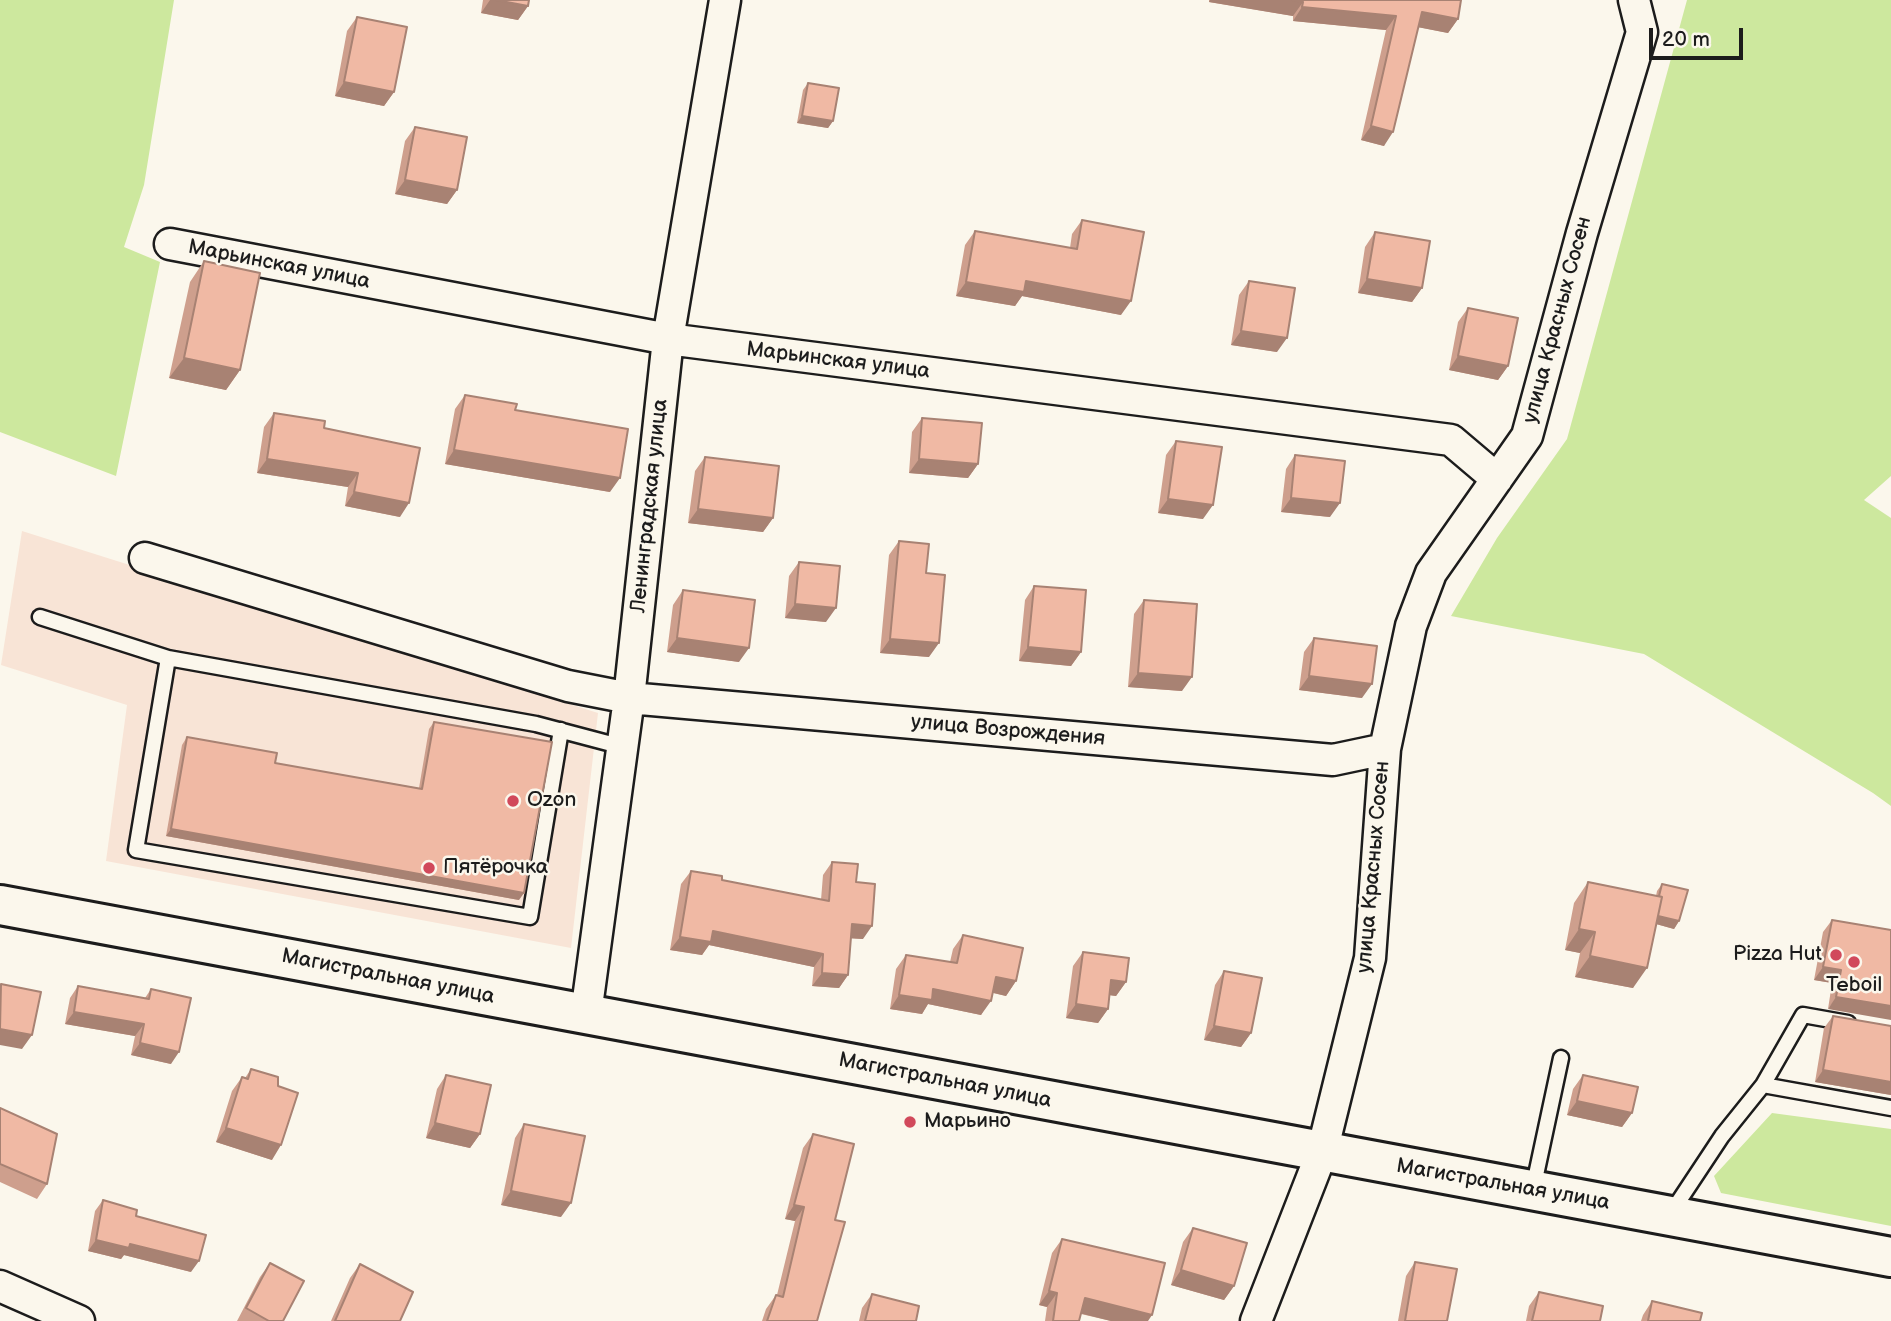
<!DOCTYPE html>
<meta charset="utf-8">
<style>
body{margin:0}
#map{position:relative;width:1891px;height:1321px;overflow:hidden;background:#fbf7ec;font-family:"Balsamiq Sans",sans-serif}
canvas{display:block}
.scale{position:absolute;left:1649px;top:28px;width:94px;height:32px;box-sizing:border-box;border:4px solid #1c1c1c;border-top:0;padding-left:9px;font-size:21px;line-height:24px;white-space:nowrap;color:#1c1c1c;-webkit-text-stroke:5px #fbf7ec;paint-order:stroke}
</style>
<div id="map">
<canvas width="1891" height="1321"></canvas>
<div class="scale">20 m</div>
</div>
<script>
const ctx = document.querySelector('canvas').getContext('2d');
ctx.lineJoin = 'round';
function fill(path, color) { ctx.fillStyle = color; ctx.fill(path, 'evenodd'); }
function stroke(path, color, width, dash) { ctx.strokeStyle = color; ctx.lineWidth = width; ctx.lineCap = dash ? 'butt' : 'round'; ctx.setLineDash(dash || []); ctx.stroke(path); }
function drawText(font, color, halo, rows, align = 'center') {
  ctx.font = font + ' "Balsamiq Sans",sans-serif'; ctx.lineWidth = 5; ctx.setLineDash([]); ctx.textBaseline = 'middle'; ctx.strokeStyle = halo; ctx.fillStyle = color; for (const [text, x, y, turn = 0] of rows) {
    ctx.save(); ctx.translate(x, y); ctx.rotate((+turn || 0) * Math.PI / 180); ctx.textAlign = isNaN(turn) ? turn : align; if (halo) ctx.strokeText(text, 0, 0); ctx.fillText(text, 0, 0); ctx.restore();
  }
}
const built = new Path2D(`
 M22,531L598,713L571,948L106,861L127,705L1,665Z`);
const green = new Path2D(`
 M0,0H174L144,185L124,247L160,262L116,476L0,432Z
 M1687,0H1891V476L1864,500L1891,518V806L1873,793L1644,654L1451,616L1497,538L1567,439Z
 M1772,1113L1891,1129V1226L1721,1193L1714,1176Z`);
const lane = new Path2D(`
 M40,617L168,658L536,724L623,747
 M168,658L136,850L530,917L561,730
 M1763,1085L1891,1108
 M1533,1189L1561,1058
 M1671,1213L1722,1136L1763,1085L1803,1015L1848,1023`);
const street = new Path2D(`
 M170,244L668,339L1451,440L1497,479
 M145,558L568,686L629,698L1333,760L1385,749
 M586,1014L629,698L668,339L725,0
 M0,1286L79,1321
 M1256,1321L1322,1152L1370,958L1385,749L1411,626L1431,573L1527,436L1582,233L1642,32L1634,0`);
const primary = new Path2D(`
 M0,905L1891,1257`);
const wall = new Path2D(`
 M483,0H529L528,6L518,20L481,13Z
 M1209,0H1461L1458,19L1448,33L1418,27L1384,146L1361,140L1386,30L1293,21V16L1209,2Z
 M357,17L394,92L384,106L335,96L347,31Z
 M808,83L833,121L828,128L797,123L803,90Z
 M415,127L457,190L447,204L395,194L405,141Z
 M1082,220L1121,315L1022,296L1015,306L956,296L965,245L975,231L1070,248L1072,234Z
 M1375,232L1422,288L1412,302L1358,293L1365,247Z
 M204,261L240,370L226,390L169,378L190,282Z
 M1249,281L1277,352L1231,345L1239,295Z
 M1468,308L1508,366L1498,380L1449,370L1458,322Z
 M465,395L515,410L610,492L445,464L455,409Z
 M274,413L324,428L400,517L345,506L348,487L257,473L264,427Z
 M922,418L978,464L968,478L909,473L912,432Z
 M1176,441L1203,519L1158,513L1166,455Z
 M1295,455L1330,517L1281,512L1286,469Z
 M705,457L773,518L763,532L688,523L695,471Z
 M899,541L926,573L929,657L880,653L889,555Z
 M799,562L826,622L785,618L789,576Z
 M1034,586L1081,652L1071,666L1019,661L1025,600Z
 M683,590L739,662L667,652L673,605Z
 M1144,600L1182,691L1128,687L1134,614Z
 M1314,638L1362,698L1299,690L1304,652Z
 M434,722L519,900L166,836L182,745L187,737L275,763L419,788L429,729Z
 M832,862L856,882L863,939L851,938L848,975L839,988L812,986L814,967L709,945L702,955L670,950L681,884L691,871L722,880L821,900L823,875Z
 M1588,882L1656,896L1657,891L1662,884L1679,921L1674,929L1656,924L1633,988L1575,977L1580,953L1565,950L1574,903Z
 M1832,920L1891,930L1828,1009L1832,983L1814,980L1823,932Z
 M963,935L1016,981L1006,996L993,993L981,1015L928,1004L922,1014L890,1009L896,969L906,955L950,962L953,949Z
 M1083,952L1126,982L1116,996L1109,995L1108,1009L1098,1023L1066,1018L1073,966Z
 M1224,971L1251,1033L1241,1047L1204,1040L1215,985Z
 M78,986L145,998L151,989L171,1064L131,1055L135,1036L65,1024L70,998Z
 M1833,1016L1891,1026V1095L1815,1082L1824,1028Z
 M251,1069L272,1160L216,1142L232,1091L242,1077L245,1078Z
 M446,1075L480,1134L470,1148L426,1138L437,1089Z
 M1583,1075L1632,1113L1622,1127L1567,1115L1573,1089Z
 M0,1108L47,1184L37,1199L0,1182Z
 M524,1124L561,1217L501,1205L515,1138Z
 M813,1134L835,1220L817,1321H762L766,1309L776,1295H777L795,1221L785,1219L803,1148Z
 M103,1200L136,1216L191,1272L124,1255L121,1259L88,1251L95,1211Z
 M1193,1228L1234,1286L1224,1300L1171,1285L1183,1242Z
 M1062,1239L1148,1321H1111L1081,1314L1079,1321H1045L1047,1307L1039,1305L1052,1253Z
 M1415,1262L1447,1321H1398L1406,1276Z
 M270,1263L283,1321H237L260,1277Z
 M360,1264L400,1321H331L350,1278Z
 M1539,1292L1600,1321H1526L1529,1306Z
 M872,1294L916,1321H859L862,1308Z
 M1652,1301L1700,1321H1641L1643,1315Z`);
const shadedWall = new Path2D(`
 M490,0H496L528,6L518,20L481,13Z
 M1210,0H1292L1303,2L1293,16L1209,2Z
 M1302,7L1396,16L1386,30L1293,21Z
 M1422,12L1458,19L1448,33L1412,26Z
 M344,82L394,92L384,106L335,96Z
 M802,116L833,121L828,128L797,123Z
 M1371,126L1393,132L1384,146L1361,140Z
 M405,180L457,190L447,204L395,194Z
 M1367,279L1422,288L1412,302L1358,293Z
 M1026,281L1131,301L1121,315L1022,296L1015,306L956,296L966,282Z
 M1241,331L1287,338L1277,352L1231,345Z
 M1458,356L1508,366L1498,380L1449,370Z
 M184,358L240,370L226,390L169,378Z
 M454,450L620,478L610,492L445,464Z
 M267,459L358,473L348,487L257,473Z
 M919,459L978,464L968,478L909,473Z
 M354,492L409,503L400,517L345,506Z
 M1291,498L1340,503L1330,517L1281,512Z
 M1168,499L1213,505L1203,519L1158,513Z
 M698,509L773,518L763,532L688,523Z
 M795,604L836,608L826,622L785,618Z
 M677,638L749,648L739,662L667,652Z
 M890,639L939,643L929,657L880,653Z
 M1028,647L1081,652L1071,666L1019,661Z
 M1138,673L1192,677L1182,691L1128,687Z
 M1309,676L1372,684L1362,698L1299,690Z
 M171,829L524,893L519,900L166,836Z
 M1654,915L1679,921L1674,929L1649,922Z
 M852,924L872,926L863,939L843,938Z
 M1579,929L1595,932L1580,953L1565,950Z
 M713,931L823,954L814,967L709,945L702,955L670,950L680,937Z
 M1590,956L1647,968L1633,988L1575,977Z
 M1823,967L1841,970L1832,983L1814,980Z
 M822,973L848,975L839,988L812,986Z
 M996,977L1016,981L1006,996L986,991Z
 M1111,980L1126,982L1116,996L1101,994Z
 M933,989L991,1001L981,1015L928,1004L922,1014L890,1009L899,995Z
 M1836,997L1891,1006V1020L1828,1009Z
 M1076,1004L1108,1009L1098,1023L1066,1018Z
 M74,1012L144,1024L135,1036L65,1024Z
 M1214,1026L1251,1033L1241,1047L1204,1040Z
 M0,1029L32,1035L22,1049L0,1045Z
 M140,1043L179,1052L171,1064L131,1055Z
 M1823,1070L1891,1082V1095L1815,1082Z
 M1577,1101L1632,1113L1622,1127L1567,1115Z
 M435,1123L480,1134L470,1148L426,1138Z
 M226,1128L281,1145L272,1160L216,1142Z
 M511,1191L571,1203L561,1217L501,1205Z
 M794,1205L804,1207L795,1221L785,1219Z
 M96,1240L130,1244L199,1261L191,1272L124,1255L121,1259L88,1251Z
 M1181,1270L1234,1286L1224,1300L1171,1285Z
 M1049,1291L1057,1293L1047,1307L1039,1305Z
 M1085,1298L1152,1315L1148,1321H1111L1075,1312Z`);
const building = new Path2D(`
 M496,0H529L528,6Z
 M1292,0H1461L1458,19L1422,12L1393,132L1371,126L1396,16L1302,7L1303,2Z
 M357,17L407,27L394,92L344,82Z
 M808,83L839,88L833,121L802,116Z
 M415,127L467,137L457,190L405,180Z
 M1082,220L1144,232L1131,301L1026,281L1024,292L966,282L975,231L1077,249Z
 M1375,232L1430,241L1422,288L1367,279Z
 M204,261L260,273L240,370L184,358Z
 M1249,281L1295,288L1287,338L1241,331Z
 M1468,308L1518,318L1508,366L1458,356Z
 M465,395L517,404L515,410L628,429L620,478L454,450Z
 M274,413L325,421L324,428L420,448L409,503L354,492L358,473L267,459Z
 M922,418L982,423L978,464L919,459Z
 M1176,441L1222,447L1213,505L1168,499Z
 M1295,455L1345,461L1340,503L1291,498Z
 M705,457L779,466L773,518L698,509Z
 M899,541L929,544L926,573L945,575L939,643L890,639Z
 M799,562L840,566L836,608L795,604Z
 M1034,586L1086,590L1081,652L1028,647Z
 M683,590L755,600L749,648L677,638Z
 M1144,600L1197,604L1192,677L1138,673Z
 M1314,638L1377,646L1372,684L1309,676Z
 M434,722L552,742L524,893L171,829L187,737L277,753L275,763L422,789Z
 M832,862L858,864L856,882L875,884L872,926L852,924L848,975L822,973L823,954L713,931L711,942L680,937L691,871L722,876V880L829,901Z
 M1588,882L1662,897L1647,968L1590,956L1595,932L1579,929Z
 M1662,884L1688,890L1679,921L1658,916L1662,897L1659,896Z
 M1832,920L1891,930V1006L1836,997L1841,970L1823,967Z
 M963,935L1023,948L1016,981L996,977L991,1001L933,989L932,1000L899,995L906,955L957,963Z
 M1083,952L1129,958L1126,982L1111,980L1108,1009L1076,1004Z
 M1224,971L1262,978L1251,1033L1214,1026Z
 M1,984L41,992L32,1035L0,1029Z
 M78,986L149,999L151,989L191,998L179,1052L140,1043L144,1024L74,1012Z
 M1833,1016L1891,1026V1082L1823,1070Z
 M251,1069L278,1077V1086L298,1093L281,1145L226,1128L242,1077L248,1079Z
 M446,1075L491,1085L480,1134L435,1123Z
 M1583,1075L1638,1087L1632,1113L1577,1101Z
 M0,1108L57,1134L47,1184L0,1164Z
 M524,1124L585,1136L571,1203L511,1191Z
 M813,1134L854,1144L835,1220L845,1222L817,1321H767L776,1295L783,1297L804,1207L794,1205Z
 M103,1200L137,1210L136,1216L206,1235L199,1261L130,1244L129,1248L96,1240Z
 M1193,1228L1247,1243L1234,1286L1181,1270Z
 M1062,1239L1165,1263L1152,1315L1085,1298L1079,1321H1053L1057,1293L1049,1291Z
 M1415,1262L1457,1269L1447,1321H1405Z
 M270,1263L304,1281L283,1321H269L246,1308Z
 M360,1264L413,1292L400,1321H335Z
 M1539,1292L1603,1306L1600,1321H1532Z
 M872,1294L919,1306L916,1321H865Z
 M1652,1301L1702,1313L1700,1321H1648Z`);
const markers = [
 [513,801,7,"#d1495b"],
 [429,868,7,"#d1495b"],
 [1836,955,7,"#d1495b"],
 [1854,962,7,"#d1495b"],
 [910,1122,7,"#d1495b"]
];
const streetNames = [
 ["Марьинская улица",279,265,11],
 ["улица Красных Сосен",1558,320,-75],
 ["Марьинская улица",838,361,7],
 ["Ленинградская улица",650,506,-84],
 ["улица Возрождения",1008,731,5],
 ["улица Красных Сосен",1374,867,-85],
 ["Магистральная улица",388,977,11],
 ["Магистральная улица",945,1081,11],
 ["Магистральная улица",1503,1185,10]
];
const poiNames = [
 ["Ozon",527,801],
 ["Пятёрочка",443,868],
 ["Pizza Hut",1822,955,"right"],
 ["Teboil",1854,986,"center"],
 ["Марьино",924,1122]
];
fill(built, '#f8e4d6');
fill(green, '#cde89e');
stroke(lane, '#1c1c1c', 19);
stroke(street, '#1c1c1c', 35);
stroke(primary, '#1c1c1c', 44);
stroke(lane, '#fbf7ec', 14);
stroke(street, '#fbf7ec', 30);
stroke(primary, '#fbf7ec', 38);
fill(wall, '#ce9f8d');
fill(shadedWall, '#a88273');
fill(building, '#f0b9a4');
stroke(building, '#a88273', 2);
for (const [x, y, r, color] of markers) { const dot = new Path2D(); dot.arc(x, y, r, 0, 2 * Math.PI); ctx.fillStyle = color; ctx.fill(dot); stroke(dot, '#fbf7ec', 2.5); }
drawText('21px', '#1c1c1c', '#fbf7ec', streetNames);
drawText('21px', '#1c1c1c', '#fbf7ec', poiNames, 'left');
</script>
